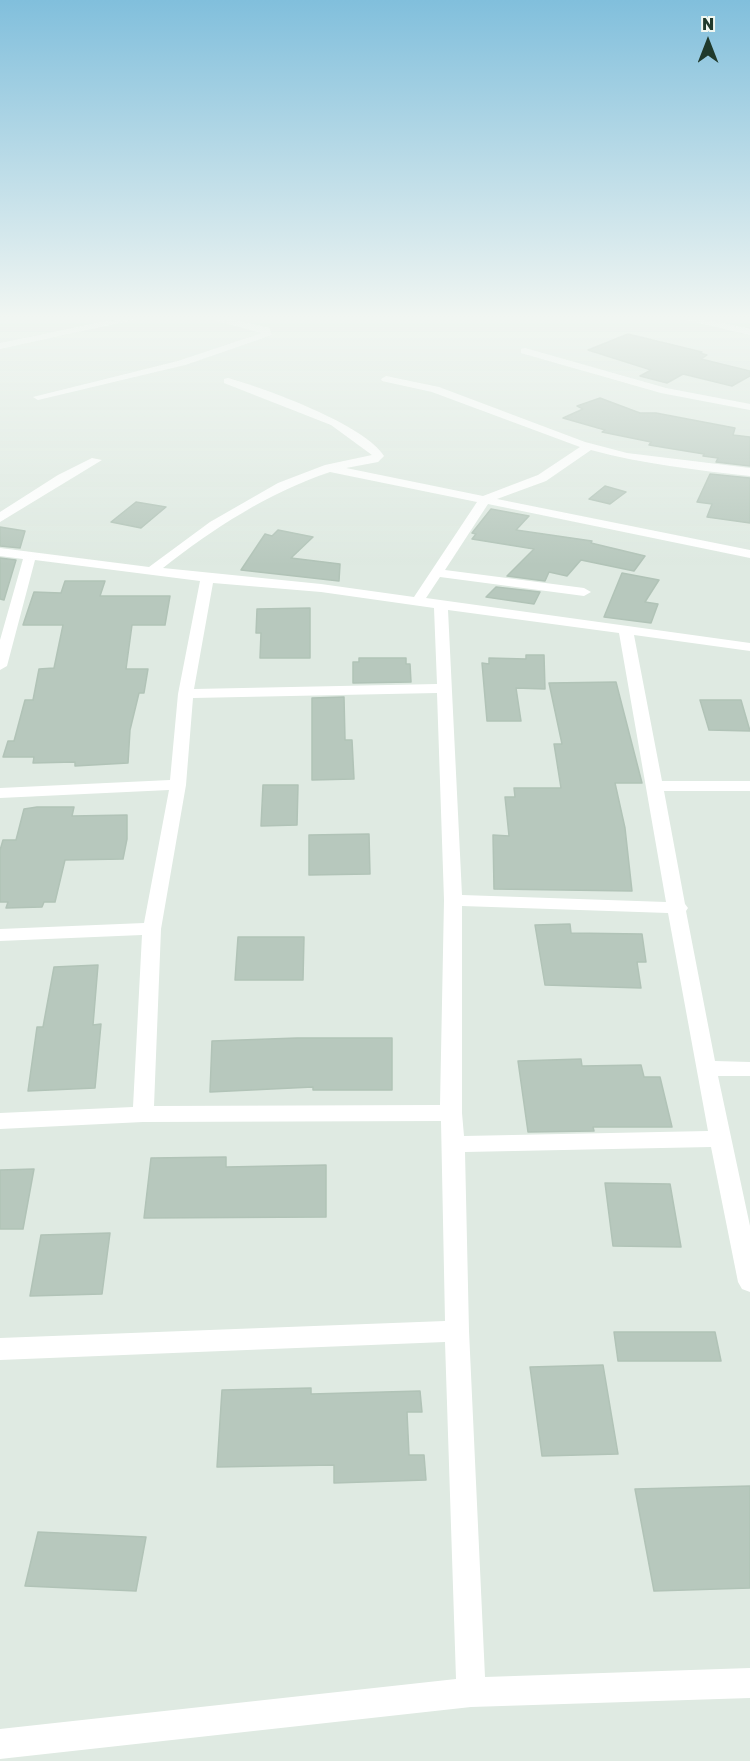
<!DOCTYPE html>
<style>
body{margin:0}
#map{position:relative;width:750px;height:1761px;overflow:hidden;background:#dfeae2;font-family:"Golos Text",sans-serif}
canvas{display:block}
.north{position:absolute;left:678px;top:12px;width:60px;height:60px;-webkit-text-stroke:4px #eff7f1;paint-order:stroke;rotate:0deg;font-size:16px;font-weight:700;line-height:24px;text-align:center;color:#203a2c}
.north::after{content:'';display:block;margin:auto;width:21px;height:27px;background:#203a2c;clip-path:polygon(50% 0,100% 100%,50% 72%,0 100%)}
</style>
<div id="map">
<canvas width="750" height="1761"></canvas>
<div class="north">N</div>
</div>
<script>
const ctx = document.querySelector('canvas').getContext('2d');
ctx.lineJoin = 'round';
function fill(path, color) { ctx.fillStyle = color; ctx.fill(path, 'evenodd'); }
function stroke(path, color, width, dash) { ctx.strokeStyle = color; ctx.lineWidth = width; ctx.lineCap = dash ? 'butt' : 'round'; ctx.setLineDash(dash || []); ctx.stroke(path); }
const building = new Path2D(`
 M628,334L702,352L700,353L707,355L701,359L750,371V376L732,386L683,374L667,383L640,376L651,370L588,350Z
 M600,398L640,413H656L735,428L733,435L750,437V466L716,462L718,458L703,456L704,454L649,445L651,442L602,432L605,430L563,418L583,409L577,406Z
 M710,474L750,478V523L707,517L712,504L697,502Z
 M605,486L626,492L610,504L589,499Z
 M136,502L166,507L141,528L111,522Z
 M491,509L529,516L516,530L592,541L591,543L645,556L634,571L581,560L567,576L549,572L545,581L507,576L534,549L472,539L476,534L472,533Z
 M0,527L25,531L20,548L0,546Z
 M278,530L313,537L291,558L340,564L339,581L241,570L265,534L272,536Z
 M0,558L16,560L4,600L0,599Z
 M622,573L659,580L645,602L658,604L651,623L604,617Z
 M65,581H105L100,596H170L165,625H132L126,669H148L144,693H139L130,730L128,763L75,766V762L33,763L34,757H3L8,741H14L25,700H33L39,669L54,668L63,625H23L34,592L61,593Z
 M496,587L540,592L534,604L486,597Z
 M310,608V658H260L261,633H256L257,609Z
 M526,655H544L545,689L516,688L521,721H487L482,663L489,664V658L526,659Z
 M359,658H406V664H410L411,682L353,683V662H359Z
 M616,682L642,783H615L625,828L632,891L494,889L493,835L509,836L505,797H515L514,788H561L554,744H562L549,683Z
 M344,697L345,740H352L354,779L312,780V698Z
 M700,700H741L750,731L709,730Z
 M263,785H298L297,825L261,826Z
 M37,807H74L72,816L127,815V839L123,859L65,860L55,902H44L42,907L6,908L8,902H0V850L3,840H16L24,809Z
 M369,834L370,874L309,875V835Z
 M570,924L571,933L642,934L646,962H637L641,988L545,985L535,925Z
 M238,937H304L303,980H235Z
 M98,965L93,1025L101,1024L95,1088L28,1091L37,1027H43L54,967Z
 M297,1038H392V1090H313V1087L210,1092L212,1041Z
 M581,1059L582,1066L641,1065L644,1077H660L672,1127H593L594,1131L528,1132L518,1061Z
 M226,1157V1167L326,1165V1217L144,1218L151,1158Z
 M34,1169L23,1229H0V1170Z
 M605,1183L670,1184L681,1247L613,1246Z
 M110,1233L102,1294L30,1296L41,1235Z
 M614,1332H715L721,1361H618Z
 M603,1365L618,1454L542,1456L530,1367Z
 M311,1388V1394L420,1391L422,1412H407L409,1455H424L426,1480L334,1483V1465L217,1467L222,1390Z
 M750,1486V1588L654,1591L635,1489Z
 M38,1532L146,1537L136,1591L25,1586Z`);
const minor = new Path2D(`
 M118,319H136L0,349V343Z
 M211,319H228L269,328L272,335L185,365L38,400L33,397L178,361L262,333Z
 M684,319H701L750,329V335Z
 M525,348L666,388L750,404V410L661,393L521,353V349Z
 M386,376L439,387L585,442L627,453L750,468V476C696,470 643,464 591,450L546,481L497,499L750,550V558L488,504L445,570L584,588L591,592L584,596L440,577L426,598L750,643V651L634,635L662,781H750V791H664L685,904L688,908L686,911L715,1061L750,1062V1076H718L750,1226V1292L742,1289L738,1282L711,1147L465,1152L469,1331L485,1677L750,1668V1698L471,1707L0,1759V1729L456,1679L445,1342L0,1360V1338L445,1321L441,1121L143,1122L0,1129V1113L133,1107L142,935L0,941V929L144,923L169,790L0,798V788L170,780L178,694L200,581L35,560L7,666L0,670V640L23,559L0,556V548L149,567L210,522L278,483L325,465L372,455L331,425L224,383V379L228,378C264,388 366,425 384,456L378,462L346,468L483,496L538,475L580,447L432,392L382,381L381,379ZM330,472L477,502L414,597L321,584L163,568C214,528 268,493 330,472ZM213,583L321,592L434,608L437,684L194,689ZM448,610L619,633L666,902L462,895ZM437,693L444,900L440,1105L154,1106L161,929L186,785L193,698ZM462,906L668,913L708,1131L464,1136L462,1113Z
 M92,458L102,460L0,522V512L58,475Z`);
fill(building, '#b7c8bd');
stroke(building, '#b1c3b7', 1.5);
fill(minor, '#fff');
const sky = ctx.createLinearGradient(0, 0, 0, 565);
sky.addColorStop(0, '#81bfdc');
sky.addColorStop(0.56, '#f1f6f2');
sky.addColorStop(1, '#f1f6f200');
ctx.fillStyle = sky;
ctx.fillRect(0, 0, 750, 565);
</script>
